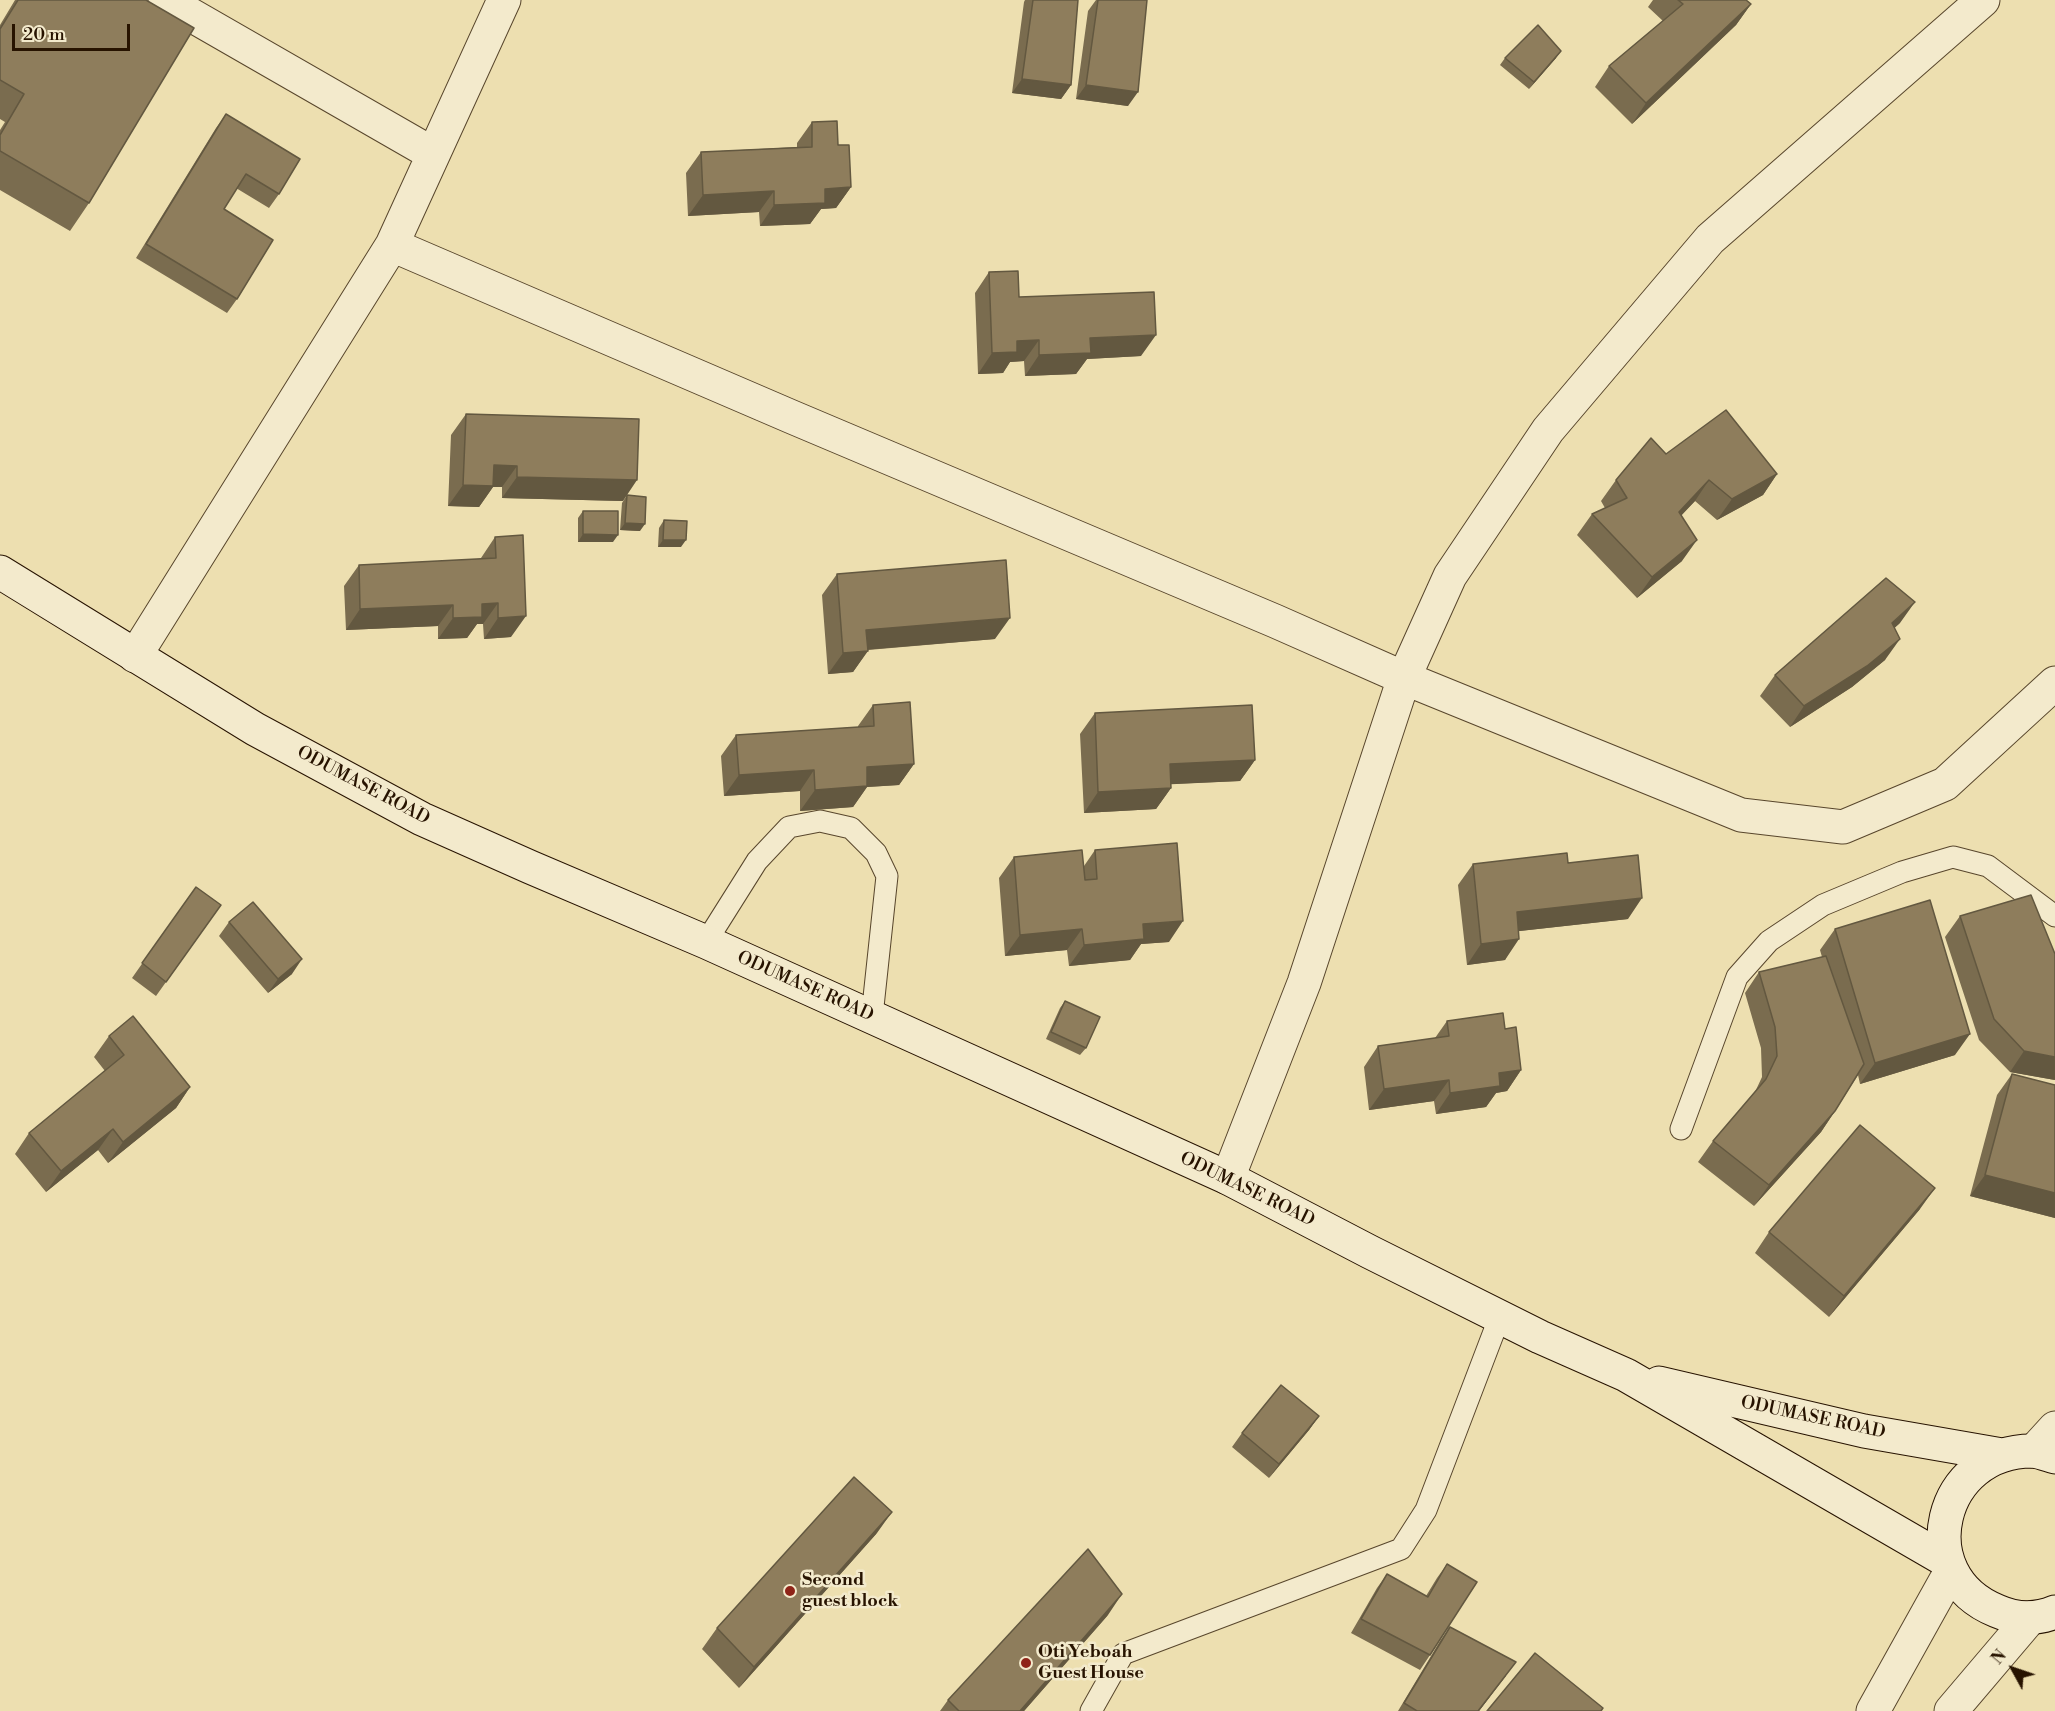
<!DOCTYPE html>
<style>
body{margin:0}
#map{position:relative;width:2055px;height:1711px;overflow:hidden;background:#eddfb0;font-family:"Libre Bodoni",serif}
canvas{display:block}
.north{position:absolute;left:1983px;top:1639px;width:60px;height:60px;-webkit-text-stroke:4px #f3eacc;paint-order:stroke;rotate:310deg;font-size:16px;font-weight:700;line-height:24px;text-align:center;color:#271300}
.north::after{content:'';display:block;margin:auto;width:21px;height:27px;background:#271300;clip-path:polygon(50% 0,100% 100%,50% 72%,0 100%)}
.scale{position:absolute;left:12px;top:24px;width:118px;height:27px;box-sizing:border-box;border:3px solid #271300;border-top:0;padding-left:8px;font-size:18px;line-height:21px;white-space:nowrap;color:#271300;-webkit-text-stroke:4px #f3eacc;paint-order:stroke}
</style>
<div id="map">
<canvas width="2055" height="1711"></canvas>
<div class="north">N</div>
<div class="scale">20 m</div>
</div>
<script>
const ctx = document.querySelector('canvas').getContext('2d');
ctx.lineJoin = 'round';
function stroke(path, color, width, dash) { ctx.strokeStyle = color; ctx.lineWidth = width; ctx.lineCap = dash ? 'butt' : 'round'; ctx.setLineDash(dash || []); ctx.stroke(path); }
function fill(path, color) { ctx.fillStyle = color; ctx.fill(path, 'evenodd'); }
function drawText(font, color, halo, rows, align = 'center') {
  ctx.font = font + ' "Libre Bodoni",serif'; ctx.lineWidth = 5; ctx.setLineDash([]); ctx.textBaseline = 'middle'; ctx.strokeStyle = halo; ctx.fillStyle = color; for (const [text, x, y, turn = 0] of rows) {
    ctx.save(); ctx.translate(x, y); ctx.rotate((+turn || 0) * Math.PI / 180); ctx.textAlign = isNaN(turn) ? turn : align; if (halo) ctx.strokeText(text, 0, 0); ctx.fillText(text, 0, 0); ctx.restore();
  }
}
const lane = new Path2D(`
 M706,942L757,861L789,827L820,821L851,828L876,853L887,876L872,1016
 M1681,1129L1737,977L1769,941L1823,905L1902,872L1953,857L1988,866L2055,916
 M1091,1711L1123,1654L1401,1549L1426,1510L1500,1316`);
const street = new Path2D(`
 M165,0L433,154
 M392,245L792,417L1275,621L1404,678L1741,815L1843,827L1945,784L2055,683
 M135,656L392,245L504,0
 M1228,1178L1304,983L1404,678L1450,576L1548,430L1710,239L1983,0
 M2034,1451L2055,1428
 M1873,1711L1951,1571
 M1951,1711L2030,1618`);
const secondary = new Path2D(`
 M0,572L255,729L422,819L530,867L706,942L1228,1178L1370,1252L1540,1337L1626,1375L1947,1561
 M1659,1383L1864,1431L2002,1455
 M2055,1457C2048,1455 2040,1452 2033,1451C1939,1450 1908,1575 1997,1611C2015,1619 2036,1620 2055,1612`);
const wall = new Path2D(`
 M15,0H146L89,203L70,231L0,190V130L5,122L0,119V25Z
 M1025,0H1078L1071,85L1061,99L1012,93L1024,2Z
 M1096,0H1147L1128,106L1076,99L1088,11Z
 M1653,0H1746L1751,4L1736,25L1632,124L1595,87L1609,66L1663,21L1648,7Z
 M1505,58H1556L1529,89L1500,65Z
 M226,114L279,194L269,208L236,188L224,209L237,299L227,313L136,258L216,128Z
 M812,122L838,145L851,187L836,208L821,209L810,224L760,226L759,212L688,216L686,173L701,152L797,147V143Z
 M989,272L1019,297L1141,356L1087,359L1076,374L1025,376L1024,361L1010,362L1003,373L978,374L975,293Z
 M466,414L623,501L502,498V487H493L479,507L448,506L451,435Z
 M1666,454L1777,474L1763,495L1717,520L1695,501L1681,515L1682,561L1637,598L1577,535L1592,514L1605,508L1601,501L1616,480Z
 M627,495L640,531L620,530L622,503Z
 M583,511L613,542H578V518Z
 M664,520L681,547H658L659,528Z
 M495,537L511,637L484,639L483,624H477L467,638L438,639V626L346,630L344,586L359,565L481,559V558Z
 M837,574L995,639L868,650L853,672L828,674L822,595Z
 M1900,623L1894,628L1885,660L1852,687L1790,727L1760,696L1775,675Z
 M873,705L914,764L899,785L867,787L853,807L800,811V791L724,796L721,756L736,735L858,727V726Z
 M1095,713L1255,760L1240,781L1171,784V788L1156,809L1084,813L1080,734Z
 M1095,850L1169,942L1141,944L1130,960L1069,966L1067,950L1005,956L999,878L1014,857L1084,866Z
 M1568,863L1628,919L1519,931L1505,960L1467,965L1458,885L1473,864Z
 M196,887L221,905L156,996L132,978Z
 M1960,916L2055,1080L2010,1072L1979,1040L1945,937Z
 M229,922L292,974L268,993L219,936Z
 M1835,929L1955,1055L1860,1084L1858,1075L1835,1111L1821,1132L1754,1206L1698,1162L1713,1141L1755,1092L1762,1077L1761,1048L1745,993L1759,972L1822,957L1820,950Z
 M1065,1001L1086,1048L1080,1055L1046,1039L1060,1008Z
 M1447,1021L1505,1029L1521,1070L1507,1091L1496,1093L1486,1107L1436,1114L1434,1101L1369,1110L1364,1067L1378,1046L1435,1038Z
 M109,1036L190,1087L176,1108L108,1163L98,1150L46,1192L15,1154L29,1133L105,1071L94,1057Z
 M2012,1074L2055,1085V1218L1970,1196L1997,1095Z
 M1920,1209L1829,1317L1755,1253L1769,1232Z
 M1319,1416L1309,1430L1269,1478L1232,1447L1242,1433Z
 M877,1533L739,1688L702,1649L717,1628Z
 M1447,1564L1430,1655L1420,1670L1351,1633L1377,1588L1387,1574L1426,1596L1437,1578Z
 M1108,1615L1024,1711H940L948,1700Z
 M1450,1627L1506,1676L1479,1711H1398L1440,1641Z`);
const shadedWall = new Path2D(`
 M1751,4L1736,25L1632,124L1646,103Z
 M1561,51L1556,58L1529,89L1534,82Z
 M1022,79L1071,85L1061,99L1012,93Z
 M1086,85L1138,92L1128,106L1076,99Z
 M851,187L836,208L821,209L810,224L760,226L774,205L825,189Z
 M774,191L759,212L688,216L703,195Z
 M1156,335L1141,356L1087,359L1076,374L1025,376L1039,355L1090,338Z
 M1039,340L1024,361L1010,362L1003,373L978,374L992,353L1017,341Z
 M494,465L517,466L502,487H493L479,507L448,506L463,485Z
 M1777,474L1763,495L1717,520L1732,499Z
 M517,477L637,480L623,501L502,498Z
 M1709,480L1695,501L1665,533L1679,512Z
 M625,523L645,524L640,531L620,530Z
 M583,534L618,535L613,542H578Z
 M663,540H686L681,547H658Z
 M1697,540L1682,561L1637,598L1652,577Z
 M1915,602L1900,623L1877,644L1892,623Z
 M498,603L483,624H477L467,638L438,639L453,618L482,604Z
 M453,605L438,626L346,630L360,609Z
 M526,616L511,637L484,639L498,618Z
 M1010,618L995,639L851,651L866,630Z
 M1900,639L1885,660L1852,687L1790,727L1804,706Z
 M868,651L853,672L828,674L843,653Z
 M1255,760L1240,781L1155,785L1170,764Z
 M914,764L899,785L867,787L853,807L800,811L815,790L867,767Z
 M814,770L800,791L724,796L739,775Z
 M1171,788L1156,809L1084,813L1098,792Z
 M1642,898L1628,919L1502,933L1517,912Z
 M1183,921L1169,942L1141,944L1130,960L1069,966L1084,945L1143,924Z
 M1082,929L1067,950L1005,956L1020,935Z
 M1519,939L1505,960L1467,965L1481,944Z
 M302,959L292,974L268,993L278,979Z
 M1970,1034L1955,1055L1860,1084L1875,1063Z
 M2024,1051L2055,1057V1080L2010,1072Z
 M1521,1070L1507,1091L1496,1093L1486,1107L1436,1114L1450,1093L1499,1073Z
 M1449,1080L1434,1101L1369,1110L1384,1089Z
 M190,1087L176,1108L108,1163L123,1142Z
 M1835,1111L1821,1132L1754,1206L1769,1185Z
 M113,1129L98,1150L46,1192L61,1171Z
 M1985,1175L2055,1193V1218L1970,1196Z
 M1935,1188L1920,1209L1829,1317L1844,1296Z
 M1319,1416L1309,1430L1269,1478L1279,1464Z
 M892,1512L877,1533L739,1688L754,1667Z
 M1122,1594L1108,1615L1024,1711H1020Z
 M1516,1662L1479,1711H1478Z`);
const building = new Path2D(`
 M18,0H146L194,28L89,203L0,151V135L24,94L0,80V29Z
 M1033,0H1078L1071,85L1022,79Z
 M1098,0H1147L1138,92L1086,85Z
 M1678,0H1746L1751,4L1646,103L1609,66L1683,4Z
 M1538,25L1561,51L1534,82L1505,58Z
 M226,114L300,159L279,194L246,174L224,209L273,240L237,299L146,244Z
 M837,121L838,145H849L851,187L825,189V203L774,205V191L703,195L701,152L812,147V122Z
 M1018,271L1019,297L1154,292L1156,335L1090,338L1091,353L1039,355V340L1017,341V352L992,353L989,272Z
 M1726,410L1777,474L1732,499L1709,480L1679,512L1697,540L1652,577L1592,514L1627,498L1616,480L1651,438L1666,454Z
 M466,414L639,419L637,480L517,477V466L494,465L493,486L463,485Z
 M627,495L646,497L645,524L625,523Z
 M583,511H618V535L583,534Z
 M664,520L687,521L686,540H663Z
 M523,535L526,616L498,618V603L482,604V617L453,618V605L360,609L359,565L496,558L495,537Z
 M1006,560L1010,618L866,630L868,651L843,653L837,574Z
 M1886,578L1915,602L1892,623L1900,639L1867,666L1804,706L1775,675Z
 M910,702L914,764L867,767V786L815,790L814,770L739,775L736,735L874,726L873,705Z
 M1252,705L1255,760L1170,764L1171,788L1098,792L1095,713Z
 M1177,843L1183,921L1143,924L1144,939L1084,945L1082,929L1020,935L1014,857L1082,850L1085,880L1097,879L1095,850Z
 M1567,853L1568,863L1638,855L1642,898L1517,912L1519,939L1481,944L1473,864Z
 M196,887L221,905L166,982L142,963Z
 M2031,895L2055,954V1057L2024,1051L1994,1019L1960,916Z
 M1930,900L1970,1034L1875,1063L1835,929Z
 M253,902L302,959L278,979L229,922Z
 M1826,956L1864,1064L1835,1111L1769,1185L1713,1141L1766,1079L1777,1056L1775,1027L1759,972Z
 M1065,1001L1100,1017L1086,1048L1051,1032Z
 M1503,1013L1505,1029L1516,1027L1521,1070L1499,1073L1500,1086L1450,1093L1449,1080L1384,1089L1378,1046L1449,1036L1447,1021Z
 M133,1016L190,1087L123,1142L113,1129L61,1171L29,1133L124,1055L109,1036Z
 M2012,1074L2055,1085V1193L1985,1175Z
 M1860,1125L1935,1188L1844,1296L1769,1232Z
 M1281,1385L1319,1416L1279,1464L1242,1433Z
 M854,1477L892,1512L754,1667L717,1628Z
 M1088,1549L1122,1594L1020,1711H959L948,1700Z
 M1447,1564L1477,1582L1430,1655L1361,1619L1387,1574L1428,1597Z
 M1450,1627L1516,1662L1478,1711H1417L1404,1703Z
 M1535,1653L1603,1708L1601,1711H1487Z`);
const markers = [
 [790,1591,6,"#8f2418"],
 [1026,1663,6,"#8f2418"]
];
const streetNames = [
 ["ODUMASE ROAD",363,786,28],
 ["ODUMASE ROAD",805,987,24],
 ["ODUMASE ROAD",1247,1190,26],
 ["ODUMASE ROAD",1813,1418,12]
];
const poiNames = [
 ["Second",802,1581],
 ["guest block",802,1602],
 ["Oti Yeboah",1038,1653],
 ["Guest House",1038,1674]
];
stroke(lane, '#58462c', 23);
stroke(street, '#58462c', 35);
stroke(secondary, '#271300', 35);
stroke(lane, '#f3eacc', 21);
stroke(street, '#f3eacc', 33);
stroke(secondary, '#f3eacc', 33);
fill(wall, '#7a6c4f');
fill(shadedWall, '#635840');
fill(building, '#8e7d5c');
stroke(building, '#635840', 1.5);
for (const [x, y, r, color] of markers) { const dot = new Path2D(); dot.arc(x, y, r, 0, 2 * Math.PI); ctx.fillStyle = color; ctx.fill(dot); stroke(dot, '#f3eacc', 2); }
drawText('18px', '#271300', '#f3eacc', streetNames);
drawText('bold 18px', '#271300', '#f3eacc', poiNames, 'left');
</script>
